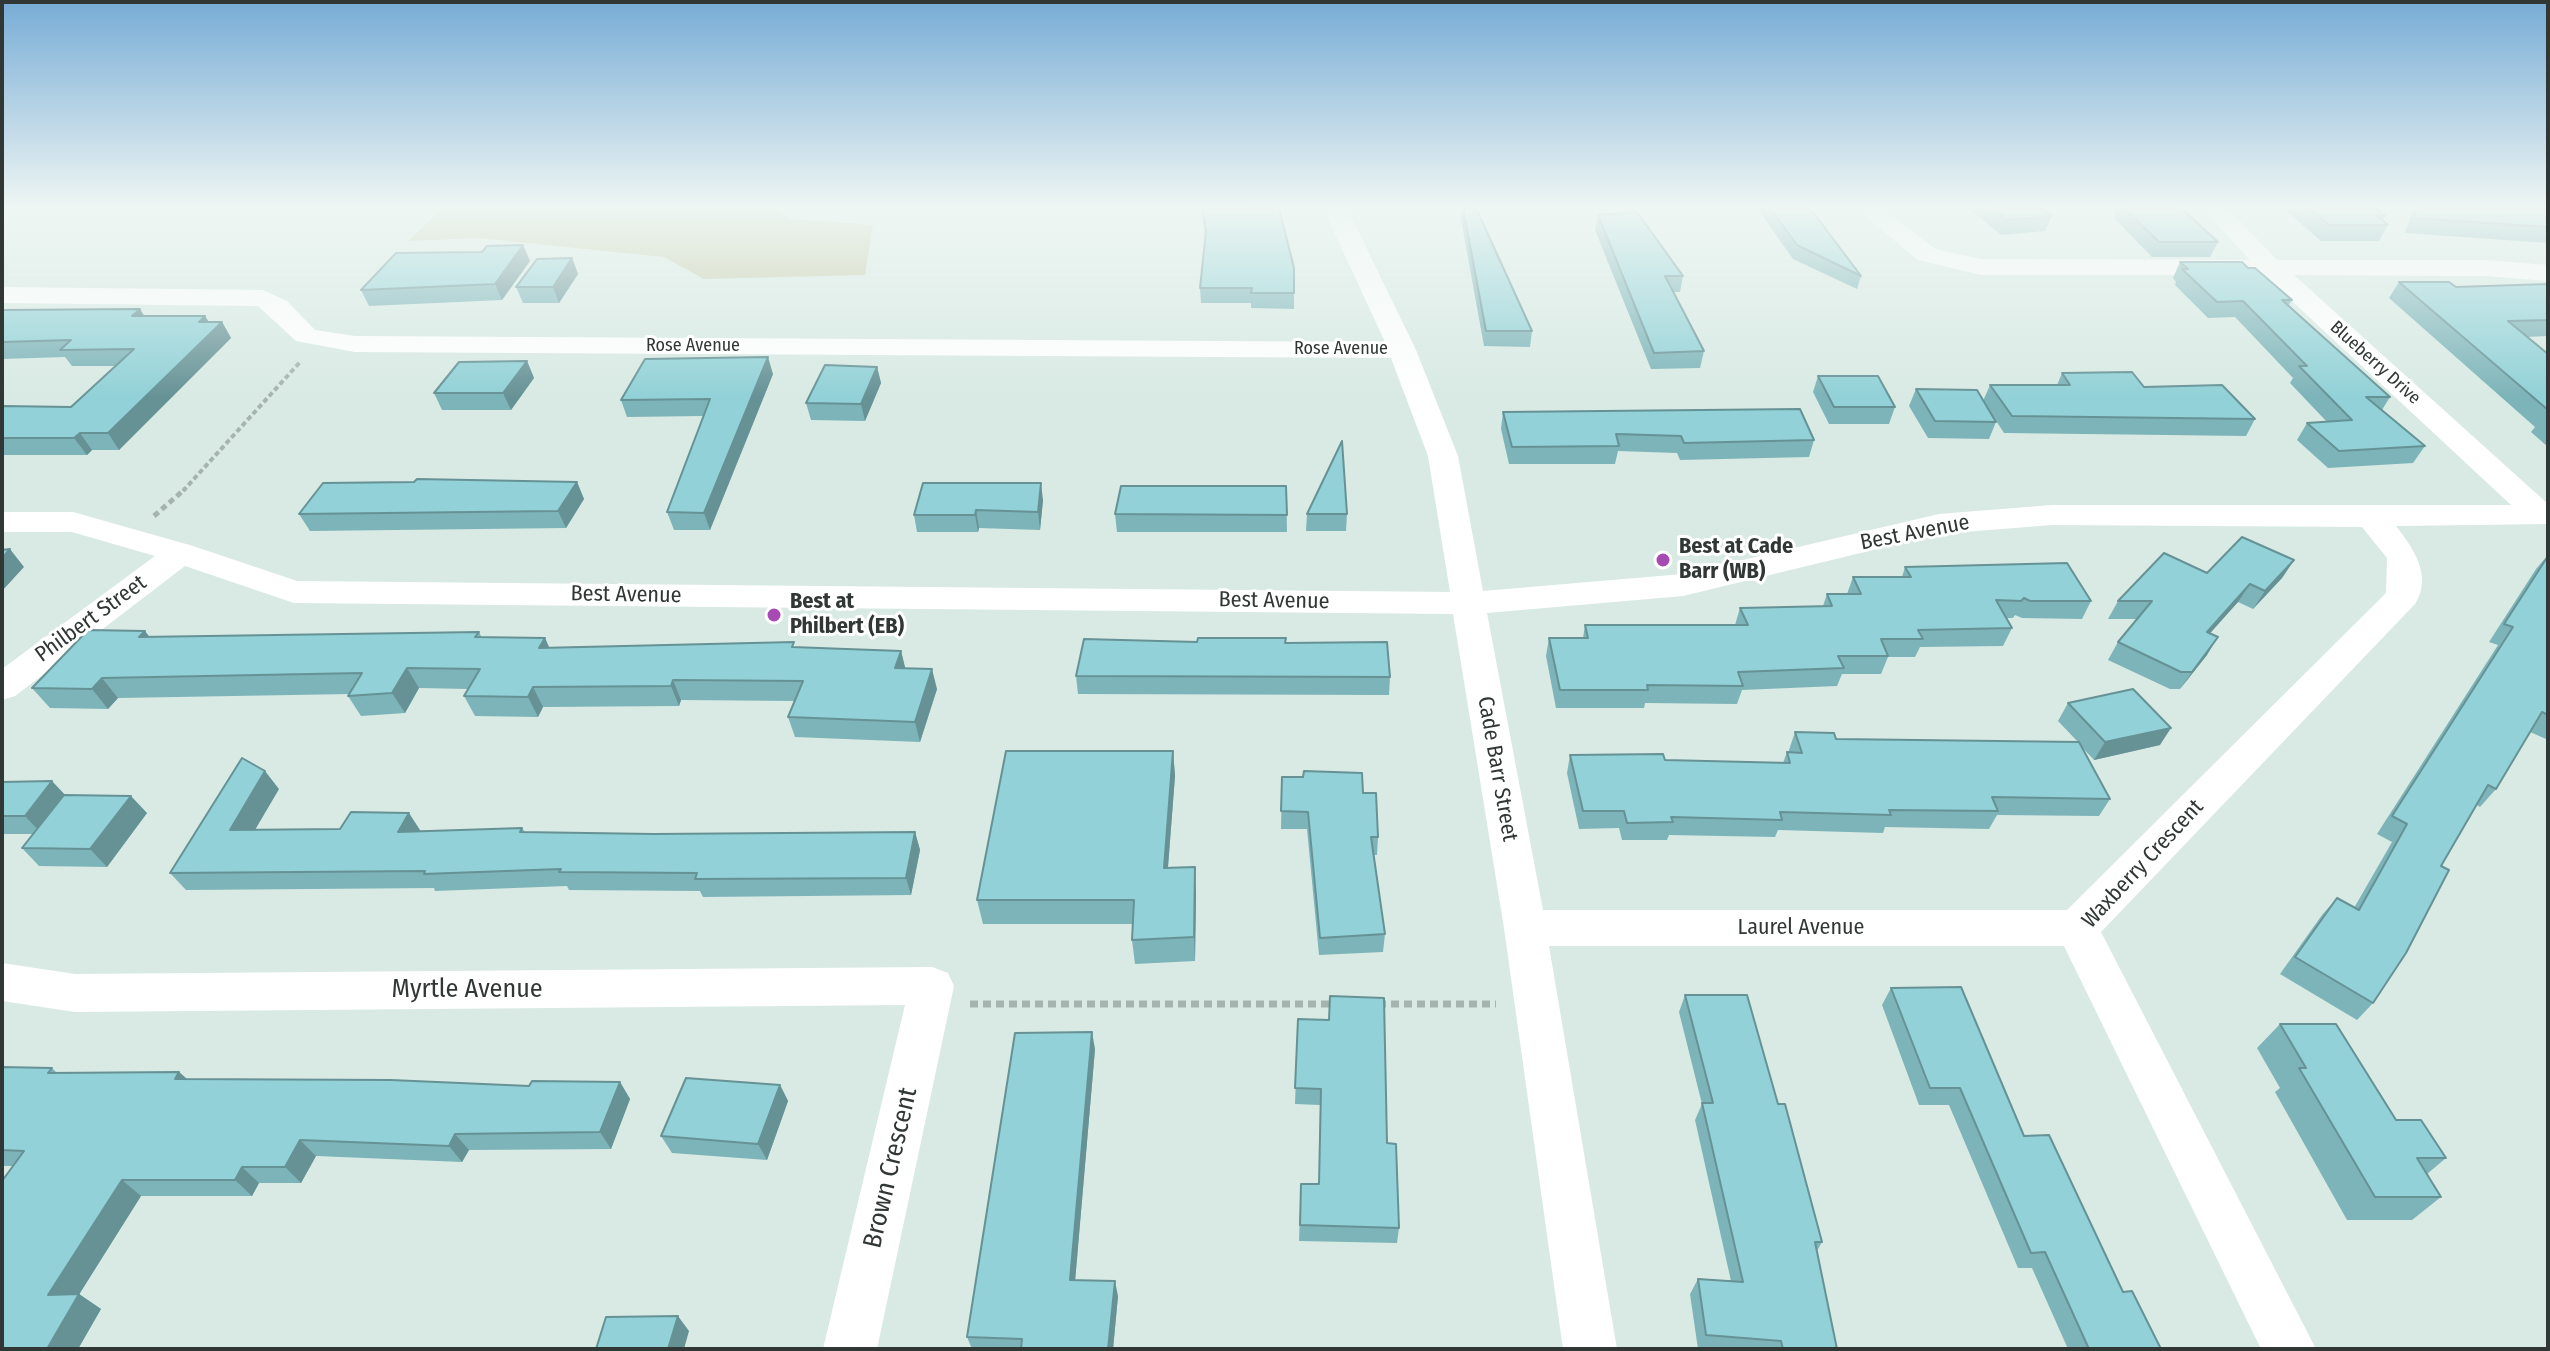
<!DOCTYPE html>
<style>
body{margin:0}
#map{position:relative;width:2550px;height:1351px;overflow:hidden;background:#d9eae4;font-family:"Fira Sans Condensed",sans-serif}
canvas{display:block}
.frame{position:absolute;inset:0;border:4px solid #303735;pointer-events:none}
</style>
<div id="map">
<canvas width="2550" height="1351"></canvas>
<div class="frame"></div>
</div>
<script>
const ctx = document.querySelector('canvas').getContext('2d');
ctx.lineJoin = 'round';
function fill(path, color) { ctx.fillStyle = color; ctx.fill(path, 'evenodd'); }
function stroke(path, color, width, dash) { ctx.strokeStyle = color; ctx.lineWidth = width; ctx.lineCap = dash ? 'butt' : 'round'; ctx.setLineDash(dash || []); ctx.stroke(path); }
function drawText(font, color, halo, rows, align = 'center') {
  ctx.font = font + ' "Fira Sans Condensed",sans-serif'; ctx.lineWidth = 6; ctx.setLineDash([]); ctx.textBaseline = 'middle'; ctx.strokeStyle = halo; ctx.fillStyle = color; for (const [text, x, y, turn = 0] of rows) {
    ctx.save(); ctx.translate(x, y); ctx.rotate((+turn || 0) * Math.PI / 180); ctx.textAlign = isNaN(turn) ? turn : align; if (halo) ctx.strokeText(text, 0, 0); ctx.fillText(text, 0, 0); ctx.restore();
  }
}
const green = new Path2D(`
 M443,208H772L792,219L873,225L865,275L704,279L664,257L477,238L408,241Z`);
const pathFar2 = new Path2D(`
 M183,491L301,361`);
const pathFar1 = new Path2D(`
 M154,516L185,489`);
const path = new Path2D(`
 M970,1004H1336
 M1378,1004H1496`);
const minor = new Path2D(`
 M1323,208H1347L1416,350L1458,456L1483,591L1683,574L1939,514L2052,505H2511L2264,275H1981L1918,260L1856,208H1883L1935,249L1981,259L2250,260L2202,208H2227L2277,260H2486L2548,265V281L2486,276L2294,275L2548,504V524L2396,526C2413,548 2433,576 2415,604L2101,932L2316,1349H2261L2064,946H1549L1617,1349H1563L1504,928L1453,614L294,603L185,566L15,696L2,700V669L155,556L72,532H2V512H73L193,546L297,581L1450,592L1428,456L1391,358L355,352L296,341L258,306L2,303V287L263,290L287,301L315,330L355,336L1385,342ZM2052,525L2362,527L2387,558L2386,593L2067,910H1543L1487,613L1683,596L1939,534Z
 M2,963L75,974L932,967L948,973L954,986L877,1349H823L905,1005L75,1012L2,1001Z`);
const wall = new Path2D(`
 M1462,208H1476L1532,331L1530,347L1484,346L1461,219Z
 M1757,208H1810L1861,276L1857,289L1793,259Z
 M1969,208H2042L2052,216L2045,231L2001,235Z
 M2112,208H2181L2218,242L2210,257H2152L2114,218L2116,213Z
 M2283,208H2375L2385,216L2383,221L2388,225L2379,241H2321Z
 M2413,208H2548V243L2405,233Z
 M1202,209L1294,268V309L1251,308V303H1201L1200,288L1205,238Z
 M1598,215L1683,276L1680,292H1673L1704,351L1700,368L1651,369L1595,230Z
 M523,245L530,261L502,300L369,306L361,290L482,252Z
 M572,258L578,274L559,303H523L516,287Z
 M2180,262L2248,268L2292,300L2288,306L2390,397L2382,410L2425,446L2413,463L2328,468L2297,440L2307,423L2327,422L2290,383L2293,378L2235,317L2208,318L2175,285L2176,282L2173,278Z
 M2399,282L2456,287L2548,284V336L2526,337L2548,354V447L2531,432L2535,427L2389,298Z
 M2,310L144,316H205L209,322H222L231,338L119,450H92L87,455H2V406L71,407L116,366H72L65,357L2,359Z
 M527,361L534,378L511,410H442L434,393Z
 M877,367L881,383L865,421L811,420L806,403Z
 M2062,373L2144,387L2255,419L2246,436L2004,433L1993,416L1996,422L1989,439L1928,438L1909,406L1916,389L1983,401L1990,385H2057Z
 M773,374L710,530H674L667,512L703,416L627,417L621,400Z
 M1818,376L1895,407L1889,424H1829L1813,392Z
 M1503,412L1814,440L1809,457L1680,460L1677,453L1618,451L1615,464H1509L1501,429Z
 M577,482L584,499L566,528L310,531L299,514Z
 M1286,486L1287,532H1117L1115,514Z
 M1043,500L1040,530L979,528L978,532H917L914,515Z
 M1307,514H1347L1346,531H1306Z
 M2548,555L2547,664H2548V737L2546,739L2530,732L2496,789L2480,807L2477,805L2441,866L2373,1003L2357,1020L2280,974L2322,915L2337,898L2354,908L2392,842L2377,834L2498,645L2489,642L2536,569Z
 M2294,560L2282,578L2253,609L2238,602L2210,633L2207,655L2180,689H2170L2108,660L2118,642L2137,619H2108L2118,601L2207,573Z
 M1905,567L2091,601L2082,619L2022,618L2015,615L2013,618H2006L2012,628L2003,646L1920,647L1915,657H1888L1881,674H1842L1837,686L1742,690L1737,704L1645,703L1644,708H1556L1546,656L1549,638H1583L1585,625H1735L1740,608L1823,606L1827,594H1847L1853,577H1902Z
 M479,632L482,638H545L549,648H796L901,651L905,668L937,689L920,742L795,737L788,717L795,701L681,700L679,706L543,707L538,717L475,716L464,696L468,689L419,688L405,713L361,716L348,696L350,694L118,698L108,709L50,708L32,688L149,637Z
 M1197,642L1390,677L1389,695L1078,694L1076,676Z
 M2068,703L2160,745L2094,760L2081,746L2110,799L2099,816L1997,815L1989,829L1885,827L1883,833L1778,830L1775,837L1669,835L1667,840H1622L1619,828L1579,829L1567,773L1570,755L1665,760L1783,763L1787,752H1789V750L1795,732L1836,739L2078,742L2058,721Z
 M1173,751L1175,776L1168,867L1196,891L1195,961L1135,964L1132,940L1133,924H983L977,900Z
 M1282,777L1363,793L1378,837L1377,855H1374L1385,934L1383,952L1319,955L1307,829H1281Z
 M2,782L65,795L147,813L107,867L39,866L22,848L33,834H2Z
 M279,789L255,829L420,831L522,828L525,832L654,834L915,832L920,850L911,895L703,897L700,891L569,890L567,886L435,891L434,888L186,890L170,873Z
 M1891,988L2024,1136L2123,1292L2161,1349H2068L2032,1268H2018L1949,1105H1919L1882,1005Z
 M1685,995L1778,1104L1822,1242L1817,1251L1837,1349H1698L1690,1294L1698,1279L1731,1281L1695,1120L1702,1104L1679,1012Z
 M1298,1019L1329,1020L1387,1143L1399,1228L1397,1243L1299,1241L1301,1184H1319L1320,1105L1295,1104Z
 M2280,1024L2396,1120L2446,1158L2427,1174L2441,1197L2412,1220H2347L2275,1092L2280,1088L2257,1048Z
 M1095,1049L1075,1280L1118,1296L1113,1349H972L967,1337Z
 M2,1067L52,1068L57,1073L179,1072L187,1079L529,1086L620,1082L630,1099L611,1149L469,1150L462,1162L316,1156L301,1183H259L252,1196H141L79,1294L101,1309L78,1349H2L13,1166H2Z
 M780,1085L788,1101L767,1160L672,1153L661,1136Z`);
const shadedWall = new Path2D(`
 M523,245L530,261L502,300L495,284Z
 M572,258L578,274L559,303L553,287Z
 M140,309L150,325L132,316Z
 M205,316L213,330L222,322L231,338L119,450L108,433Z
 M768,357L773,374L710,530L704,513Z
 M527,361L534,378L511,410L503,393Z
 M877,367L881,383L865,421L861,404Z
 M80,433L92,450L87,455L74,438Z
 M577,482L584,499L566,528L558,511Z
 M1041,483L1043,500L1040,530L1038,512Z
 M976,510L979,528L978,532L975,515Z
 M10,549L24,567L2,591V558Z
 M2294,560L2282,578L2253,609L2265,591Z
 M2250,584L2238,602L2196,649L2207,632Z
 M145,631L160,651L139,637Z
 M2218,637L2207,655L2180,689L2192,672Z
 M545,638L554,658L539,648Z
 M901,651L906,671L895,668Z
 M407,668L419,688L405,713L392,693Z
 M932,669L937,689L920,742L915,722Z
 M102,678L118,698L108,709L92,689Z
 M673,680L681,700L679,706L671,686Z
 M533,687L543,707L538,717L528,697Z
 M2171,728L2160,745L2094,760L2105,742Z
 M1173,751L1175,776L1166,892L1164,868Z
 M265,771L279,789L245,847L230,830Z
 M52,781L69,799L42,834L25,816Z
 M131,796L147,813L107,867L90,849Z
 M409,813L420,830L410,850L398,832Z
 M915,832L920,850L911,895L906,878Z
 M1195,867L1196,891L1195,961L1194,937Z
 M1092,1032L1095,1049L1074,1294L1070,1280Z
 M179,1072L197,1088L175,1079Z
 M620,1082L630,1099L611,1149L600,1132Z
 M780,1085L788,1101L767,1160L758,1144Z
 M455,1134L469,1150L462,1162L449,1146Z
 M300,1140L316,1156L301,1183L285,1167Z
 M242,1167L259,1183L252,1196L235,1180Z
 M122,1180L141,1196L70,1309L48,1295Z
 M1115,1281L1118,1296L1113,1349H1108Z
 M79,1294L101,1309L78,1349H47Z
 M678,1316L689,1331L684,1349H668Z`);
const building = new Path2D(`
 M1279,208L1294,268V293H1251L1252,288H1200L1206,231L1202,209Z
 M1463,208H1476L1532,331H1486Z
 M1770,208H1810L1861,276L1797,245Z
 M1993,208H2042L2052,216L2007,220Z
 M2124,208H2181L2218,242H2159Z
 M2309,208H2375L2385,216H2377L2388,225H2329Z
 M2417,208H2548V227L2414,218Z
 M1637,212L1683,276H1665L1704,351L1654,353L1598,215Z
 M523,245L495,284L361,290L396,253L482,252L487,246Z
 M572,258L553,287H516L537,259Z
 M2180,262H2242L2248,268H2255L2292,300H2282L2390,397H2366L2425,446L2339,451L2307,423L2352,420L2299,366H2307L2243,301L2217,302L2182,269H2188Z
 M2399,282H2449L2456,287L2548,284V320L2508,321L2548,354V410Z
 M140,309L132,316H205L199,322H222L108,433H80L74,438H2V406L71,407L134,349L60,350L71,340L2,342V310Z
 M768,357L704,513L667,512L710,399L621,400L645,359Z
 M527,361L503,393H434L459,362Z
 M825,365L877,367L861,404L806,403Z
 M2132,372L2144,387L2222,385L2255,419L2012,416L1990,385H2070L2062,373Z
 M1818,376H1878L1895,407H1834Z
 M1916,389L1977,390L1996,422L1935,421Z
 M1800,409L1814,440L1684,443L1681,436L1616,434L1619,446L1512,447L1503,412Z
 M1342,441L1347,514H1307Z
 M417,479L577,482L558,511L299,514L323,483L414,482Z
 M923,483H1041L1038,512L976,510L975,515H914Z
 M1121,486H1286L1287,515L1115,514Z
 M2242,537L2294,560L2265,591L2250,584L2207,632L2218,637L2192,672H2181L2118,642L2152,601H2118L2164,553L2207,573Z
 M10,549L2,558V550Z
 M2548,556V661L2547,664H2548V715L2542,712L2496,789L2488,785L2441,866L2449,870L2406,953L2373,1003L2295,957L2337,898L2359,910L2407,824L2392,816L2513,627L2504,624Z
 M2067,563L2091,601H2030L2024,598L2021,601L1996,600L2012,628L1918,630L1923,639H1881L1888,656H1838L1844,668L1738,672L1743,686L1647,685L1648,690H1560L1549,638H1588L1585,625H1748L1740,608L1832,606L1827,594H1861L1853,577H1911L1905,567Z
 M88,630L145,631L139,637L479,632L475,637L545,638L539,648L794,642L792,647L901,651L895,668L932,669L915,722L788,717L803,681L673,680L671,686L533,687L528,697L464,696L480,669L407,668L392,693L348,696L362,673L102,678L92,689L32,688Z
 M1198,638H1286L1285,643L1387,642L1390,677L1076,676L1084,639L1197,642Z
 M2133,689L2171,728L2105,742L2068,703Z
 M1795,732L1834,733L1836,739L2079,742L2110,799L1992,797L1998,811L1889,810L1891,815L1780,812L1782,820L1671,817L1673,822L1627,823L1624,811H1583L1570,755L1663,754L1665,760L1790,763L1787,752L1802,753Z
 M1006,751H1173L1164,868L1195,867L1194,937L1132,940L1134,900H977Z
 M242,758L265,771L230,830L340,829L351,812L409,813L398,832L522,828L520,832L654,834L915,832L906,878L695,879L697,873L559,872L561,869L424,874L425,871L170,873Z
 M1304,771L1362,773L1363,793H1376L1378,837H1371L1385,934L1320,938L1308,812L1281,811L1282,777H1303Z
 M52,781L25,816H2V782Z
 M64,795L131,796L90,849L22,848Z
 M1961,987L2024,1136L2049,1135L2123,1292L2132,1291L2161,1349H2089L2045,1252L2031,1253L1960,1088H1930L1891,988Z
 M1685,995H1747L1778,1104H1785L1822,1242H1815L1837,1349H1783L1781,1341L1706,1335L1698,1279L1743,1282L1702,1103H1713Z
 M1330,996L1384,998L1387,1143L1396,1144L1399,1228L1300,1225L1301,1184H1319L1321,1089L1295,1088L1298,1019L1329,1020Z
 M2280,1024H2336L2396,1120H2421L2446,1158H2417L2441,1197H2375L2299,1068H2306Z
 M1092,1032L1070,1280L1115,1281L1108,1349H1021L1022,1339L967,1337L1015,1033Z
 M2,1067L52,1068L48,1073L179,1072L175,1079L391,1080L529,1086L532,1081L620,1082L600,1132L455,1134L449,1146L300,1140L285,1167H242L235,1180H122L48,1295L79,1294L47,1349H2V1181L24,1151L2,1150Z
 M686,1078L780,1085L758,1144L661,1136Z
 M678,1316L668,1349H596L606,1317Z`);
const markers = [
 [1663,560,8,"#a84ab4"],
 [774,615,8,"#a84ab4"]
];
const farStreetnames = [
 ["Rose Avenue",693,346],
 ["Rose Avenue",1341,349],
 ["Blueberry Drive",2375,363,42]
];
const streetNames = [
 ["Best Avenue",1915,533,-11],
 ["Best Avenue",626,595,1],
 ["Best Avenue",1274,601,1],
 ["Philbert Street",91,619,-36],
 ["Cade Barr Street",1497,769,80],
 ["Waxberry Crescent",2143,864,-47],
 ["Laurel Avenue",1801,928]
];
const poiNames = [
 ["Best at Cade",1679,547],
 ["Barr (WB)",1679,572],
 ["Best at",790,602],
 ["Philbert (EB)",790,627]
];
const nearStreetnames = [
 ["Myrtle Avenue",467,990],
 ["Brown Crescent",891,1168,-77]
];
fill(green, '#c5c9a4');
stroke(pathFar2, '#a6b4af', 4, [5, 3]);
stroke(pathFar1, '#a6b4af', 5, [6, 4]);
stroke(path, '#a6b4af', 7, [8, 5]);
fill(minor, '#fff');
fill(wall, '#7db4b9');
fill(shadedWall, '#669296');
fill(building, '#91d1d7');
stroke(building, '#669296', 2);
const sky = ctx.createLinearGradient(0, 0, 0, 397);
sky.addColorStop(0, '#77acd6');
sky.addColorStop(0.52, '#eef6f3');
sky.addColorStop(1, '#eef6f300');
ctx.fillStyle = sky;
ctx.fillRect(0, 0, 2550, 397);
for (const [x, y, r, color] of markers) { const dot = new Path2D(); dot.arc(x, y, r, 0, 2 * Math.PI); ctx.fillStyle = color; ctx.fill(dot); stroke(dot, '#fff', 3); }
drawText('18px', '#303735', '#fff', farStreetnames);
drawText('22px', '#303735', '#fff', streetNames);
drawText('bold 22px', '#303735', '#fff', poiNames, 'left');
drawText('26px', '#303735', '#fff', nearStreetnames);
</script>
